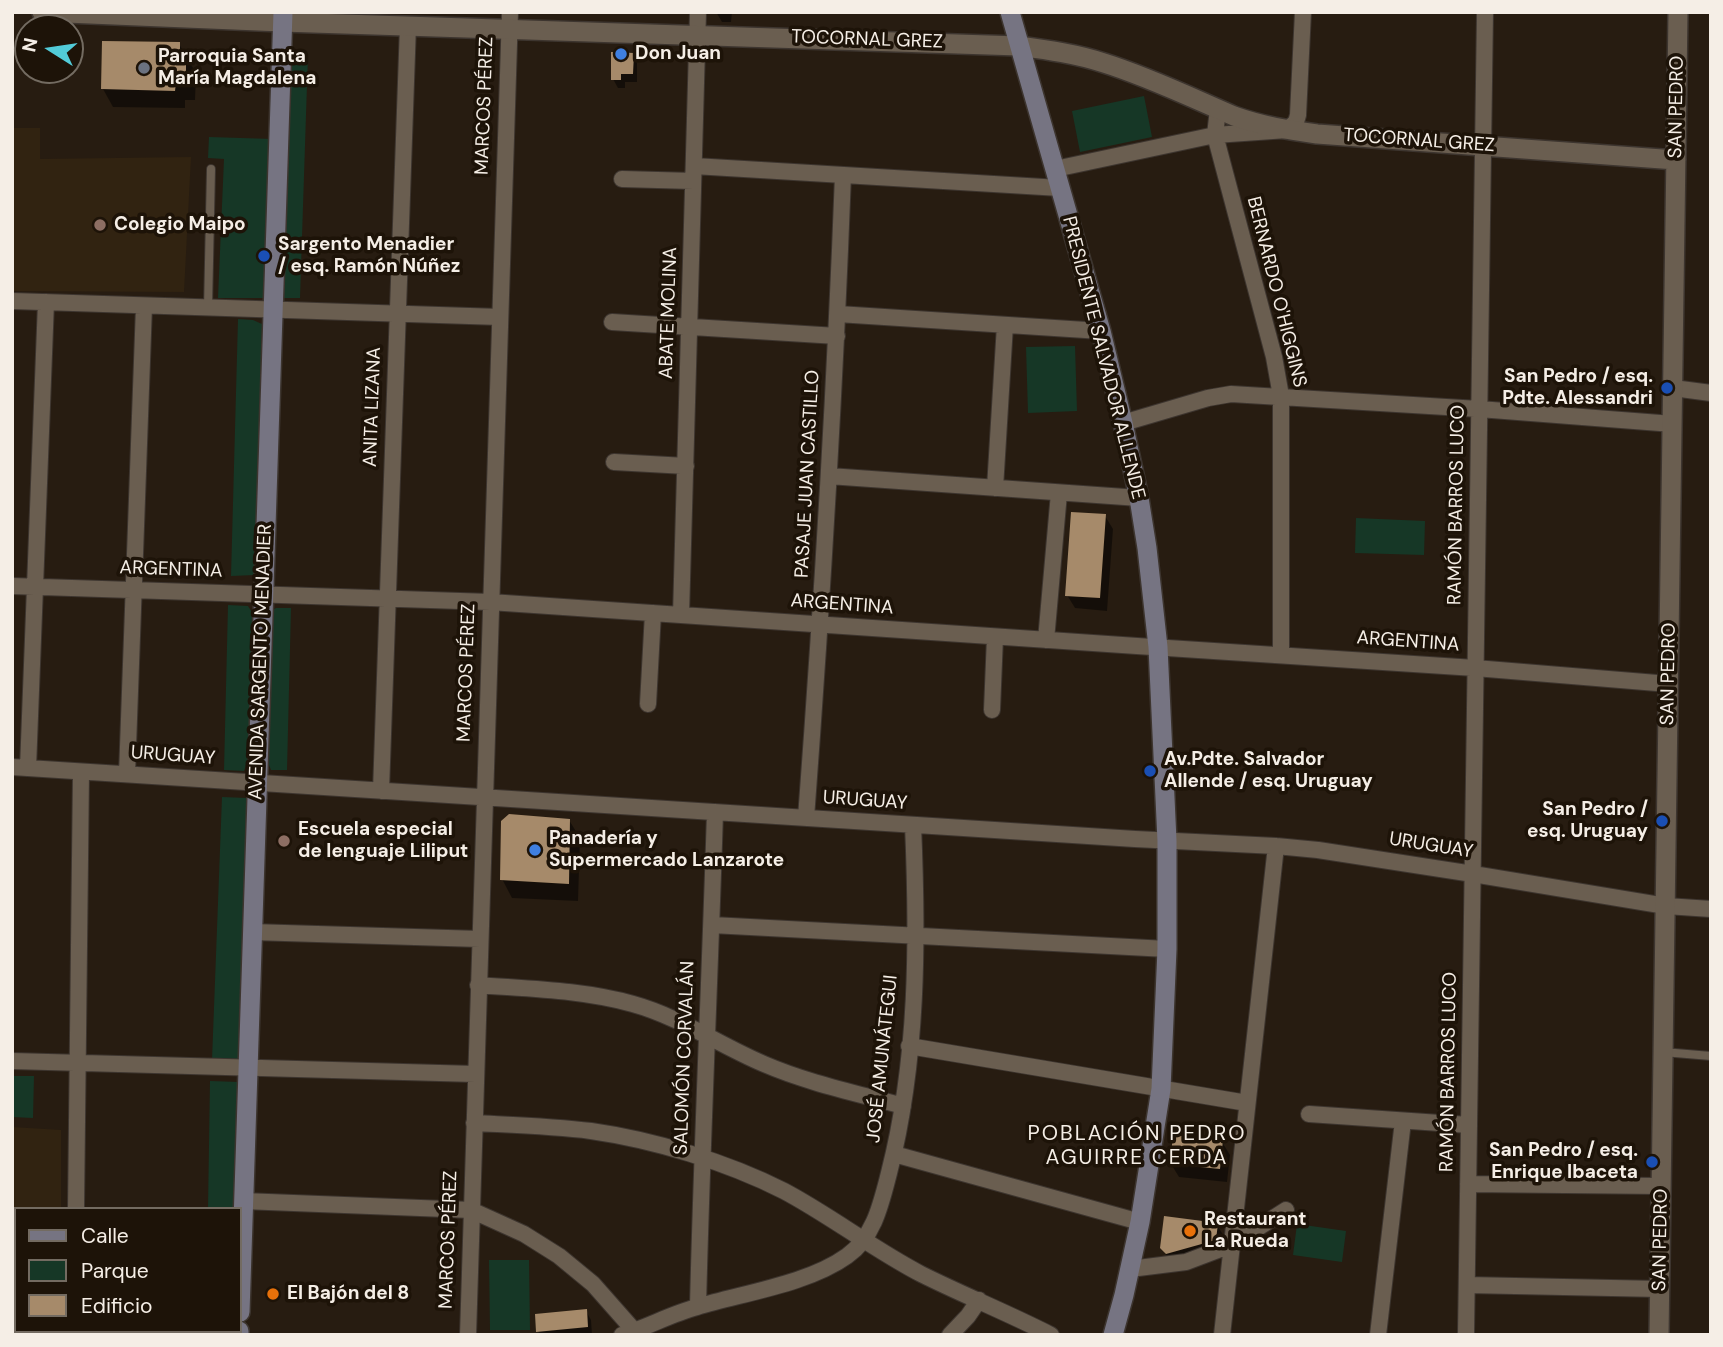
<!DOCTYPE html>
<meta charset="utf-8">
<style>
body{margin:0}
#map{position:relative;width:1723px;height:1347px;overflow:hidden;background:#271c11;font-family:"DM Sans",sans-serif}
canvas{display:block}
.frame{position:absolute;inset:0;border:14px solid #f5eee6;pointer-events:none}
.legend{position:absolute;left:14px;top:1207px;width:228px;height:126px;box-sizing:border-box;background:#1d1308;border:2px solid #736b61;margin:0;padding:9px 12px;list-style:none;font-size:21px;color:#f5eee6}
.legend li{display:flex;align-items:center;gap:14px;height:35px}
.legend b{width:35px;border:2px solid #736b61}
.north{position:absolute;left:14px;top:14px;width:70px;height:70px;box-sizing:border-box;background:#1d1308;border:2px solid #736b61;border-radius:50%;rotate:282deg;font-size:19px;font-weight:700;line-height:28px;text-align:center;color:#f5eee6}
.north::after{content:'';display:block;margin:auto;width:24px;height:32px;background:#52cbd8;clip-path:polygon(50% 0,100% 100%,50% 72%,0 100%)}
</style>
<div id="map">
<canvas width="1723" height="1347"></canvas>
<div class="frame"></div>
<ul class="legend">
<li><b style="height:9px;background:#767482"></b>Calle</li>
<li><b style="height:19px;background:#163726"></b>Parque</li>
<li><b style="height:19px;background:#a68a6a"></b>Edificio</li>
</ul>
<div class="north">N</div>
</div>
<script>
const ctx = document.querySelector('canvas').getContext('2d');
ctx.lineJoin = 'round';
function fill(path, color) { ctx.fillStyle = color; ctx.fill(path, 'evenodd'); }
function stroke(path, color, width, dash) { ctx.strokeStyle = color; ctx.lineWidth = width; ctx.lineCap = dash ? 'butt' : 'round'; ctx.setLineDash(dash || []); ctx.stroke(path); }
function drawText(font, color, halo, rows, align = 'center') {
  ctx.font = font + ' "DM Sans",sans-serif'; ctx.lineWidth = 7; ctx.setLineDash([]); ctx.textBaseline = 'middle'; ctx.strokeStyle = halo; ctx.fillStyle = color; for (const [text, x, y, turn = 0] of rows) {
    ctx.save(); ctx.translate(x, y); ctx.rotate((+turn || 0) * Math.PI / 180); ctx.textAlign = isNaN(turn) ? turn : align; if (halo) ctx.strokeText(text, 0, 0); ctx.fillText(text, 0, 0); ctx.restore();
  }
}
const built = new Path2D(`
 M12,128H40V159L191,157L184,292L12,291Z
 M12,1127L61,1130V1209H16V1314H12Z`);
const green = new Path2D(`
 M291,54H308L300,298H283Z
 M1144,96L1152,137L1080,152L1072,111Z
 M209,137L273,139L264,298H218L224,159L208,158Z
 M238,319L253,320L262,324L255,575L231,576Z
 M1075,346L1077,411L1028,413L1026,347Z
 M1356,518L1425,521L1424,555L1355,553Z
 M228,605L248,606L253,614L248,759L244,771L224,770Z
 M276,608H291L287,770H271L267,760L271,611Z
 M222,797L247,798L240,1059L212,1060Z
 M12,1076H34L33,1118L12,1117Z
 M210,1081L239,1082L234,1209H208Z
 M1297,1224L1346,1231L1342,1262L1293,1255Z
 M489,1260H529L530,1330H490Z`);
const shadow = new Path2D(`
 M716,12H732L731,22H722Z
 M179,44L196,73L195,100H185V108L113,107L103,89Z
 M633,54L637,63V82H625V88H618L613,79Z
 M1105,516L1113,529L1107,611L1075,608L1067,595Z
 M569,820L580,838L578,901L512,898L502,879Z
 M1222,1142L1230,1155L1227,1182L1179,1177L1171,1164Z
 M1217,1225L1225,1238L1223,1253L1170,1262L1162,1248Z
 M586,1311L591,1320L592,1335H540L538,1331Z`);
const building = new Path2D(`
 M102,41L180,42V53H186V83L176,82L175,91L101,89Z
 M611,52L634,53L633,74H621V80H611Z
 M1071,512L1106,514L1100,598L1065,596Z
 M509,814L570,819L569,884L500,880L501,821Z
 M1173,1135L1223,1140L1220,1169L1170,1164Z
 M1164,1216L1218,1223L1216,1240L1166,1254L1160,1248Z
 M587,1309L588,1327L536,1332L535,1314Z`);
const service = new Path2D(`
 M208,308L211,169
 M1663,1052L1711,1056`);
const minor = new Path2D(`
 M1218,109L1215,135L1274,357L1281,396V655
 M694,166L1060,188
 M1055,169L1215,135L1287,130L1296,122L1298,115L1303,12
 M622,179L693,181
 M12,301L500,317
 M838,314L1101,331
 M612,322L837,336
 M1673,388L1711,393
 M1123,423L1208,398L1231,394L1479,409L1673,424
 M614,462L686,466
 M829,476L1139,498
 M995,488L1005,325
 M12,586L490,602L1137,646L1475,668L1669,684
 M681,615L698,12
 M1046,640L1059,493
 M648,704L653,613
 M992,710L995,637
 M12,767L1135,839L1276,846L1318,850L1473,874L1666,906L1711,909
 M28,768L46,302
 M127,774L144,306
 M381,791L408,25
 M806,818C822,604 835,389 843,175
 M712,925L1167,949
 M252,932L480,939
 M478,985C530,989 583,990 633,1004C680,1017 719,1045 764,1064C808,1083 856,1093 903,1106
 M909,1046L1247,1103
 M12,1061L475,1074
 M1309,1114L1469,1125
 M474,1123C513,1125 552,1126 591,1131C654,1140 727,1162 784,1191C831,1216 873,1249 921,1274C963,1295 1008,1313 1051,1335
 M894,1154L1140,1222
 M1468,1184L1661,1186
 M243,1201L471,1210L524,1234L559,1256L593,1284L638,1335
 M76,1209L81,772
 M1130,1269L1186,1262L1231,1245L1286,1210
 M1467,1285L1660,1289
 M698,1306C702,1141 710,977 715,812
 M12,1330H16
 M73,1331L196,1335
 M468,1335L510,12
 M622,1335C648,1327 671,1314 697,1307C743,1293 808,1284 847,1256C874,1237 881,1204 889,1173C918,1060 918,940 913,825
 M950,1335L968,1316L979,1300
 M1222,1335L1276,846
 M1378,1335L1403,1121
 M1466,1335L1485,12`);
const tertiary = new Path2D(`
 M42,12L282,22L1019,46C1048,50 1077,54 1104,63C1149,77 1192,98 1234,116C1262,126 1288,130 1317,134L1676,160
 M1659,1335L1678,12`);
const secondary = new Path2D(`
 M1010,12L1101,331L1123,423L1139,498L1147,548L1158,647L1167,841V949L1161,1089L1140,1222L1124,1295L1113,1335
 M240,1312L283,12
 M239,1335V1331`);
const markers = [
 [621,54,7,"#3f7fe0"],
 [144,68,7,"#6b7280"],
 [100,225,7,"#8d6e63"],
 [264,256,7,"#1a4fb4"],
 [1667,388,7,"#1a4fb4"],
 [1150,771,7,"#1a4fb4"],
 [1662,821,7,"#1a4fb4"],
 [284,841,7,"#8d6e63"],
 [535,850,7,"#3f7fe0"],
 [1652,1162,7,"#1a4fb4"],
 [1190,1231,7,"#e8710a"],
 [273,1294,7,"#e8710a"]
];
const streetNames = [
 ["TOCORNAL GREZ",867,40,2],
 ["MARCOS PÉREZ",485,106,-88],
 ["SAN PEDRO",1677,107,-89],
 ["TOCORNAL GREZ",1419,141,4],
 ["BERNARDO O'HIGGINS",1276,292,76],
 ["ABATE MOLINA",669,313,-88],
 ["PRESIDENTE SALVADOR ALLENDE",1103,358,76],
 ["ANITA LIZANA",373,407,-88],
 ["PASAJE JUAN CASTILLO",808,474,-87],
 ["RAMÓN BARROS LUCO",1457,505,-89],
 ["ARGENTINA",171,570,2],
 ["ARGENTINA",842,605,4],
 ["ARGENTINA",1408,642,4],
 ["AVENIDA SARGENTO MENADIER",261,662,-88],
 ["MARCOS PÉREZ",467,673,-88],
 ["SAN PEDRO",1669,674,-89],
 ["URUGUAY",173,756,4],
 ["URUGUAY",865,801,4],
 ["URUGUAY",1431,846,9],
 ["SALOMÓN CORVALÁN",685,1058,-88],
 ["JOSÉ AMUNÁTEGUI",883,1059,-84],
 ["RAMÓN BARROS LUCO",1449,1072,-89],
 ["MARCOS PÉREZ",449,1240,-88],
 ["SAN PEDRO",1661,1240,-89]
];
const poiNames = [
 ["Don Juan",635,54],
 ["Parroquia Santa",158,57],
 ["María Magdalena",158,79],
 ["Colegio Maipo",114,225],
 ["Sargento Menadier",278,245],
 ["/ esq. Ramón Núñez",278,267],
 ["San Pedro / esq.",1653,377,"right"],
 ["Pdte. Alessandri",1653,399,"right"],
 ["Av.Pdte. Salvador",1164,760],
 ["Allende / esq. Uruguay",1164,782],
 ["San Pedro /",1648,810,"right"],
 ["esq. Uruguay",1648,832,"right"],
 ["Escuela especial",298,830],
 ["de lenguaje Liliput",298,852],
 ["Panadería y",549,839],
 ["Supermercado Lanzarote",549,861],
 ["San Pedro / esq.",1638,1151,"right"],
 ["Enrique Ibaceta",1638,1173,"right"],
 ["Restaurant",1204,1220],
 ["La Rueda",1204,1242],
 ["El Bajón del 8",287,1294]
];
const neighbourhoodNames = [
 ["POBLACIÓN PEDRO",1137,1134],
 ["AGUIRRE CERDA",1137,1158]
];
fill(built, '#312311');
fill(green, '#163726');
fill(shadow, '#0007');
fill(building, '#a68a6a');
stroke(service, '#3d352f', 10);
stroke(minor, '#3d352f', 18);
stroke(tertiary, '#3d352f', 22);
stroke(secondary, '#3d352f', 22);
stroke(service, '#6a5e50', 8);
stroke(minor, '#6a5e50', 16);
stroke(tertiary, '#6a5e50', 19);
stroke(secondary, '#767482', 19);
for (const [x, y, r, color] of markers) { const dot = new Path2D(); dot.arc(x, y, r, 0, 2 * Math.PI); ctx.fillStyle = color; ctx.fill(dot); stroke(dot, '#1d1308', 2.5); }
drawText('19px', '#f5eee6', '#1d1308', streetNames);
drawText('bold 19px', '#f5eee6', '#1d1308', poiNames, 'left');
ctx.letterSpacing = '2px';
drawText('21px', '#f5eee6', '#1d1308', neighbourhoodNames);
ctx.letterSpacing = '0px';
</script>
